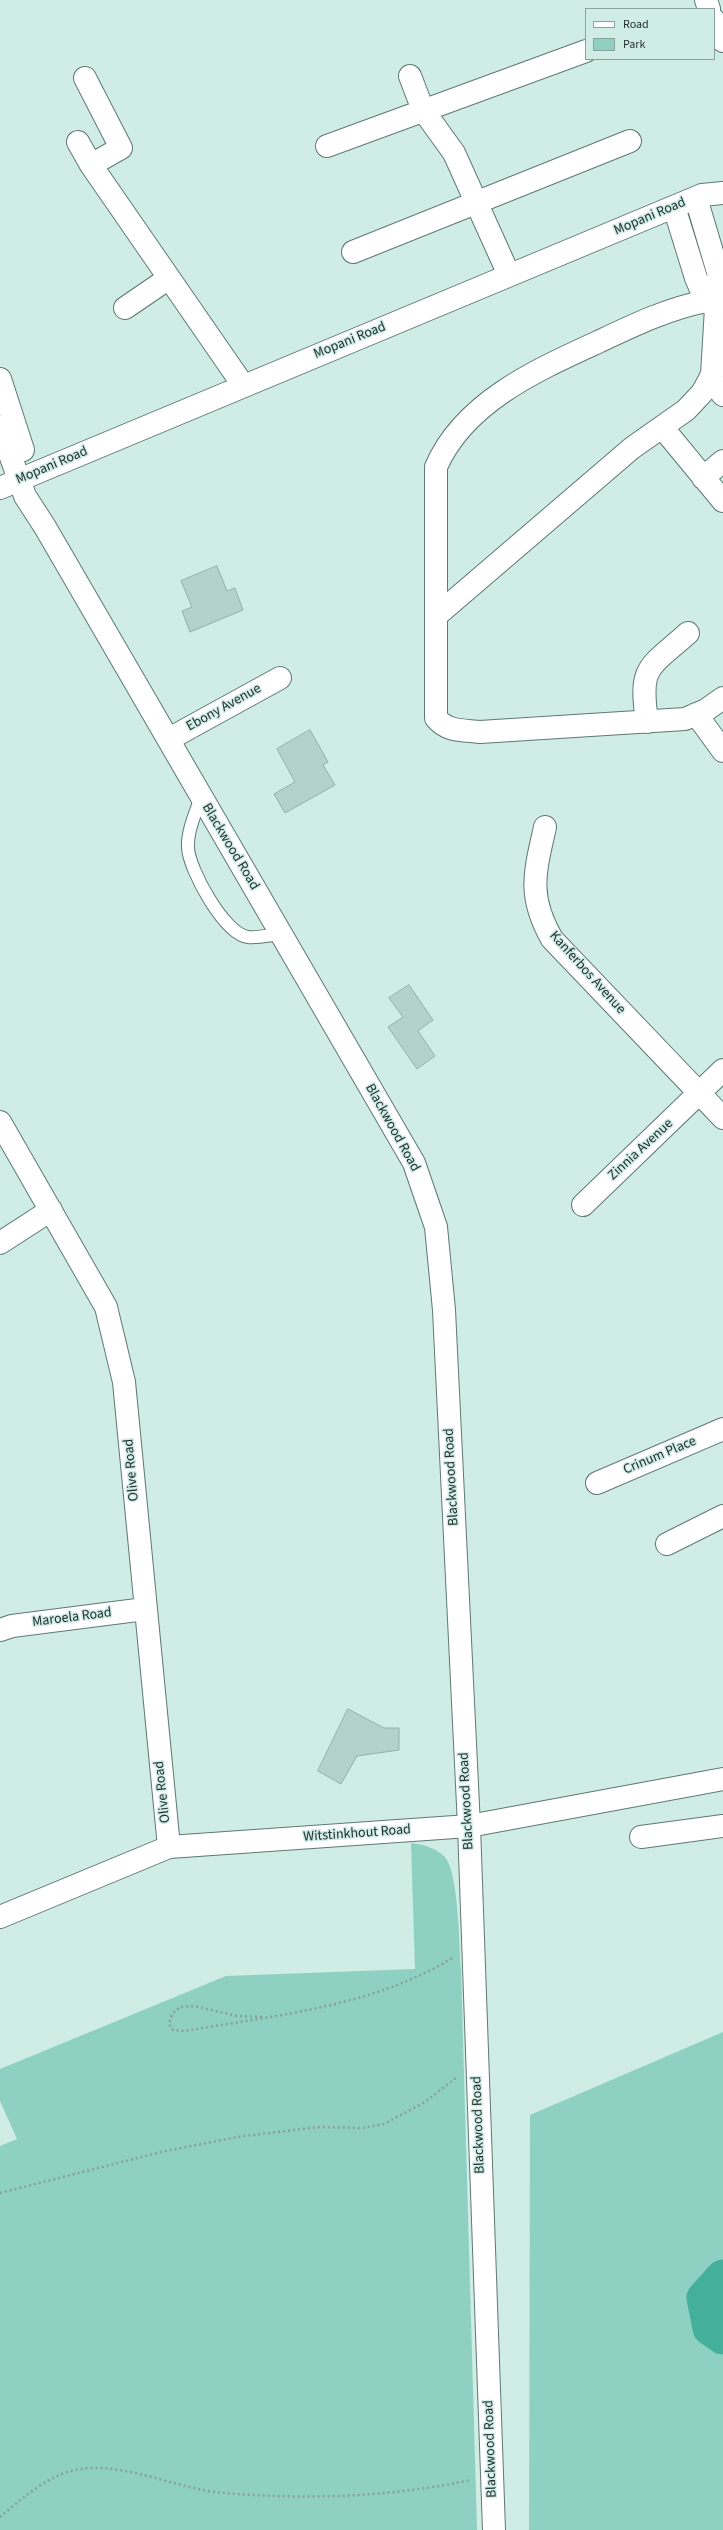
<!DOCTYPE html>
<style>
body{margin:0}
#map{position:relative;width:723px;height:2530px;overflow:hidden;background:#cfece5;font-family:"Source Sans 3",sans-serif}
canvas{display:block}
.legend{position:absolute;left:585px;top:8px;width:130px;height:52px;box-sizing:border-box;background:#cfece5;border:1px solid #8ba19c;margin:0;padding:5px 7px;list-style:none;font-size:12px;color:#25312e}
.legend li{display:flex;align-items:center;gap:8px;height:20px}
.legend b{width:20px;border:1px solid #8ba19c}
</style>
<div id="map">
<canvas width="723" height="2530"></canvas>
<ul class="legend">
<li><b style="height:5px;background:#fff"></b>Road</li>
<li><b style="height:11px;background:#8ed1c2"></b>Park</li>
</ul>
</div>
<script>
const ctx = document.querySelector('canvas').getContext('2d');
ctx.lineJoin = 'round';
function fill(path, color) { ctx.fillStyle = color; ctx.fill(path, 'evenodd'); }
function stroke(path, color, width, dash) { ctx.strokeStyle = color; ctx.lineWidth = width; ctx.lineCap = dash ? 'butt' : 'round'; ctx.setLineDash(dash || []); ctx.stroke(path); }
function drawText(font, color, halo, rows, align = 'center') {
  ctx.font = font + ' "Source Sans 3",sans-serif'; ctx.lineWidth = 3; ctx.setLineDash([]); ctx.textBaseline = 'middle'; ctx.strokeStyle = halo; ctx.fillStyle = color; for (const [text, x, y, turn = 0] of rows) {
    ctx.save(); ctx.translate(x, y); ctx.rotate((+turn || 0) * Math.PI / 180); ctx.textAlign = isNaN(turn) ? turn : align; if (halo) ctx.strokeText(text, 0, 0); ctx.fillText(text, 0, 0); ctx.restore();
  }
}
const green = new Path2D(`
 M411,1843C424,1845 434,1847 444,1856C459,1871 459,1946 461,1969L477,2530H0V2146L17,2139L0,2101V2069L226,1976L415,1969Z
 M723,2032V2530H529L530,2115Z`);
const river = new Path2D(`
 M723,2277L704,2298L710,2328L723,2337`);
const building = new Path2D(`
 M217,566L227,591L235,588L243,610L190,632L182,611L192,607L181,581Z
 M310,730L328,762L323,765L335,785L285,813L274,794L295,782L277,749Z
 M409,985L433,1020L418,1031L435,1056L417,1069L388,1027L403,1017L389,998Z
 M348,1709L384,1728H399V1750L357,1756L341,1784L318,1771Z`);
const path = new Path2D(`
 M262,2017L237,2016L194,2006L180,2007L172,2014L169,2024L173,2030L185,2031C276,2015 373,2007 454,1957
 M0,2193L161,2152L237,2137L319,2127L362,2128L384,2124L425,2102L457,2077
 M0,2517C20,2500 45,2478 71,2471C118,2458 177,2490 225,2493C308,2500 390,2497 471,2480`);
const service = new Path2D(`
 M201,797C196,812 187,831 188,848C189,869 224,934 248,937C258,938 271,935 281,934`);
const minor = new Path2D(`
 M706,0L709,9
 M714,20L723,41
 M410,76L423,110L454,153L509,275
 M85,78L121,148L91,165
 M78,142L91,165L243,385
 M327,146L586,51
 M674,207L696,278L706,301L716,308
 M353,252L630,141
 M706,301C667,309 634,325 598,342C537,370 464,402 436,467V718C447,732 464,730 480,732L685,719L706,710L723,698
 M125,308L169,278
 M710,378L723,395
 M662,427L723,501
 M703,478L723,461
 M0,488L19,480
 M436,616L632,448L686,410L702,393L712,375L716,308L721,295L718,272L696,198
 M696,714L723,751
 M647,722C639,665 648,669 688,633
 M169,739L280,678
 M545,827C535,872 527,895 552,939L723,1118
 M0,1122L106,1307L124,1382L169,1847
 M583,1205L723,1070
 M0,1243L51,1210
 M597,1483L723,1429
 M667,1544L723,1516
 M0,1630L12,1626L145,1609
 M641,1837L723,1826
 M0,1917L169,1847L469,1826L723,1779`);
const tertiary = new Path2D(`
 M0,379L23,450
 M0,427L25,496L45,527L414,1163L436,1227L444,1310L469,1826L494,2530
 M19,480L702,195L723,193`);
const streetNames = [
 ["Mopani Road",650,217,-23],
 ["Mopani Road",350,341,-22],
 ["Mopani Road",52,466,-23],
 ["Ebony Avenue",224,708,-29],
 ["Blackwood Road",230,847,59],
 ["Kanferbos Avenue",587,973,48],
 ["Blackwood Road",392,1128,61],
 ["Zinnia Avenue",641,1150,-43],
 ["Crinum Place",660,1456,-23],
 ["Olive Road",132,1470,-95],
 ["Blackwood Road",452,1477,-93],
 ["Maroela Road",72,1618,-7],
 ["Olive Road",163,1792,-96],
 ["Blackwood Road",467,1801,-93],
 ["Witstinkhout Road",357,1834,-4],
 ["Blackwood Road",479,2125,-92],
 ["Blackwood Road",491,2449,-92]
];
fill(green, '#8ed1c2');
stroke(river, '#44b09c', 35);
fill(building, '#b4d1ca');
stroke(building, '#93afa8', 1);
stroke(service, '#5e7972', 14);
stroke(minor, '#5e7972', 24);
stroke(tertiary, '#5e7972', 24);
stroke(path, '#899f99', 2.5, [2, 3]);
stroke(service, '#fff', 12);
stroke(minor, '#fff', 22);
stroke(tertiary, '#fff', 22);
drawText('14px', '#25312e', '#cfece5', streetNames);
</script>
